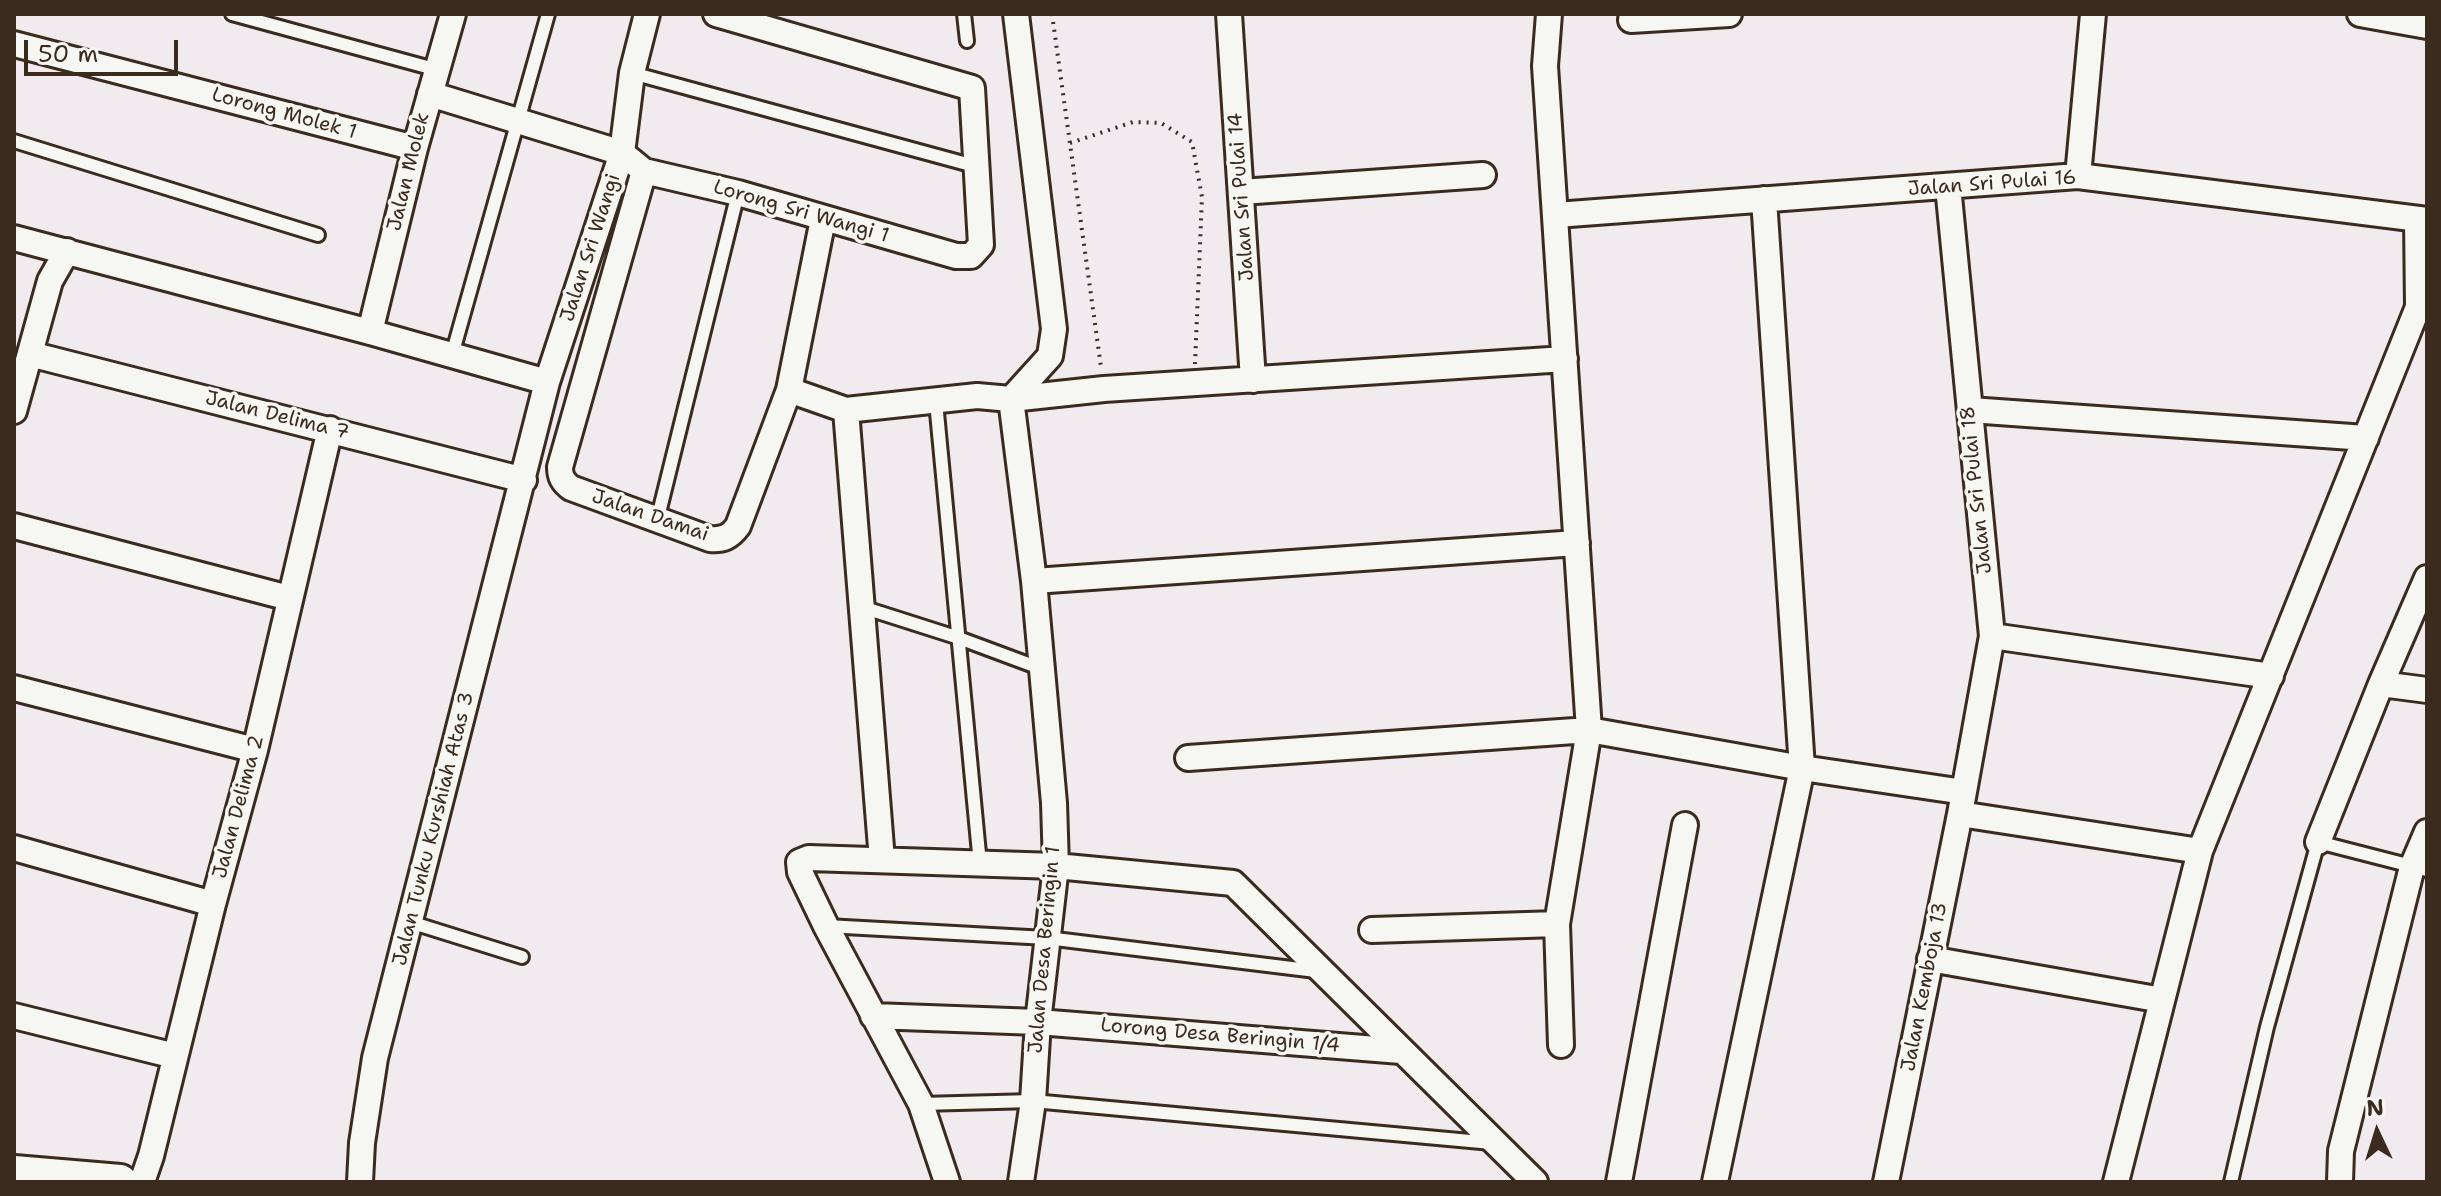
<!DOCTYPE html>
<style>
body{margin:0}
#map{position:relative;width:2441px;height:1196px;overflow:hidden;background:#f1eaef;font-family:"Shantell Sans",sans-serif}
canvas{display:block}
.frame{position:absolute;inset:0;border:16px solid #3b2a1e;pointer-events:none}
.north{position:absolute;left:2337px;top:1092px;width:80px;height:80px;-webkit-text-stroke:6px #f6f6f2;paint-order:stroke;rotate:356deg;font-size:22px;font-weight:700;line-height:32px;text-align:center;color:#3b2a1e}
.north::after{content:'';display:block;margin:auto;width:28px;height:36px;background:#3b2a1e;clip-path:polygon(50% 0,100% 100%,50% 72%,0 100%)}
.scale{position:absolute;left:24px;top:40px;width:154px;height:36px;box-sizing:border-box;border:4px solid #3b2a1e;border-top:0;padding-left:10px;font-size:24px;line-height:28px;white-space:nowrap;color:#3b2a1e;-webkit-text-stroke:6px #f6f6f2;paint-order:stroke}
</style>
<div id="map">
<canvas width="2441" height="1196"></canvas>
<div class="frame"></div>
<div class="north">N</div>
<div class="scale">50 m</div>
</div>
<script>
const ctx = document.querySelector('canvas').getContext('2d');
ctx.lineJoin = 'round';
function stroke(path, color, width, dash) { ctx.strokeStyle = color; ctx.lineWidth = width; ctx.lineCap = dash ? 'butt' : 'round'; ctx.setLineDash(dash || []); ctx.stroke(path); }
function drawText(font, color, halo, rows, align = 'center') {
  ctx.font = font + ' "Shantell Sans",sans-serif'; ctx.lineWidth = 7; ctx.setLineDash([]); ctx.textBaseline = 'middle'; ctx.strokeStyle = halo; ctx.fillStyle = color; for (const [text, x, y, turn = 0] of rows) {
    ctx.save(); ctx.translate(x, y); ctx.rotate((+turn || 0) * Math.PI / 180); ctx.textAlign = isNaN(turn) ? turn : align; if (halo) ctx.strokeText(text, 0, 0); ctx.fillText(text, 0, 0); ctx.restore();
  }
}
const path = new Path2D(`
 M1052,14L1101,367
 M1070,143L1133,122L1161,123L1192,142L1202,197L1195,364`);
const service = new Path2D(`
 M232,14L438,70
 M964,14L967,41
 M632,73L978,167
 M14,141L318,235
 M452,355L548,14
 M936,402L980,864
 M657,521L738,193
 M862,607L956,637L1042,669
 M410,922L522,957
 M826,926L1047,938L1316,971
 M921,1104L1033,1101L1492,1143
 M2231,1182L2267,1027L2318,842L2427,870`);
const minor = new Path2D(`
 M1016,14L1054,329L1050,356L1011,399L1034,581L1054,803L1056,866L1038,1022L1033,1101L1021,1182
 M1229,14L1253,380
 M1549,14L1545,66L1589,730L1557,924L1561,1045
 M2360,14L2427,26
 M1631,20L1729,14
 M14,44L415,148
 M430,94L622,153L644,171L738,193L956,256H971L981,245L972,88L716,14
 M644,171L560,467C560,477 563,482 571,488L710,539C723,540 730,537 738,526L789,390L823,219
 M2078,176L2093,14
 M1241,192L1483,175
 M1556,215L2078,176L2427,220
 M14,238L370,332L547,382
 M370,332L415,148L453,14
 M30,354L524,480
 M789,390L846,410L977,396L1011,399L1104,389L1565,359
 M846,410L882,860
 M1970,410L2366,438
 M14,411L50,281L67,251
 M14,526L289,598
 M1034,581L1577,543
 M1992,636L2271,676
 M2381,684L2427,690
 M14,688L255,750
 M1188,758L1589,730L1802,768L1964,792
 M1960,814L2200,851
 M2318,842L2381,684L2427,578
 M14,848L213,904
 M1372,930L1557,924
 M1930,959L2162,1000
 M14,1016L175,1056
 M873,1016L1038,1022L1401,1051
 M142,1182L151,1156L213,904L255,750L330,429
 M360,1182L362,1143L375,1058L547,382L622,153L632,73L647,14
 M947,1182L921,1104L826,926L800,872L799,862L809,858L1056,866L1233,883L1535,1182
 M1619,1182L1685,825
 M1715,1182L1802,768L1764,199
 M1886,1182L1960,814L1992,636L1948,186
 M2116,1182L2200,851L2418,307L2417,219
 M2340,1182L2341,1151L2412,867L2427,832`);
const secondary = new Path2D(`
 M14,1173L120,1182`);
const streetNames = [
 ["Lorong Molek 1",284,114,15],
 ["Jalan Molek",409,172,-76],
 ["Jalan Sri Pulai 16",1992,184,-4],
 ["Jalan Sri Pulai 14",1242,197,-94],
 ["Lorong Sri Wangi 1",801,212,16],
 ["Jalan Sri Wangi",591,248,-72],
 ["Jalan Delima 7",277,416,14],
 ["Jalan Sri Pulai 18",1977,490,-96],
 ["Jalan Damai",650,516,19],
 ["Jalan Delima 2",239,807,-75],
 ["Jalan Tunku Kurshiah Atas 3",434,829,-76],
 ["Jalan Desa Beringin 1",1045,950,-85],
 ["Jalan Kemboja 13",1925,987,-79],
 ["Lorong Desa Beringin 1/4",1220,1036,5]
];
stroke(service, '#3b2a1e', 18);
stroke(minor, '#3b2a1e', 30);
stroke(secondary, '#3b2a1e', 40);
stroke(path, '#3b2a1e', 4, [2, 6]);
stroke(service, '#f6f6f2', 12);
stroke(minor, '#f6f6f2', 24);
stroke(secondary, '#f6f6f2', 34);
drawText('20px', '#3b2a1e', '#f6f6f2', streetNames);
</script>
